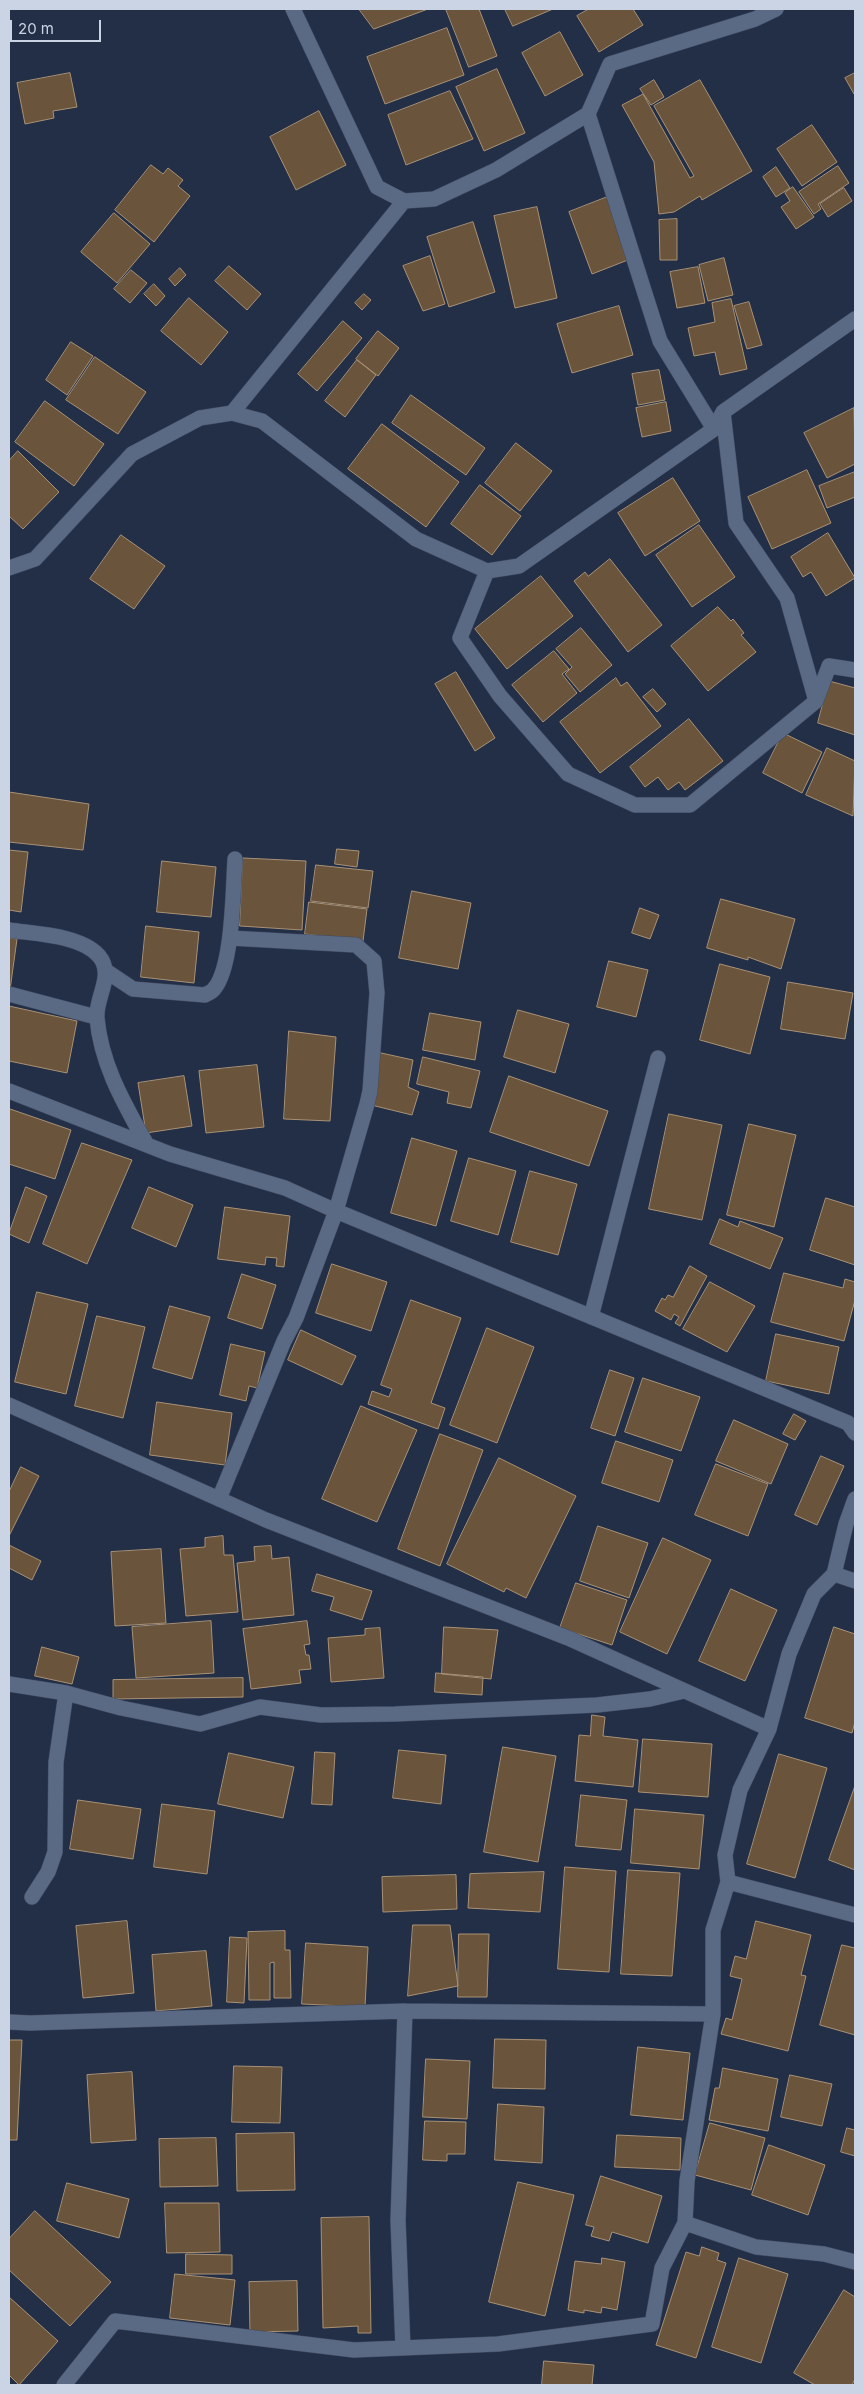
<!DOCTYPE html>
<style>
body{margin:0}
#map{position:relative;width:864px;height:2394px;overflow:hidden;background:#222f47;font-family:Inter,sans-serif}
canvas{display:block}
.frame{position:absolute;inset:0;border:10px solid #cbd4e4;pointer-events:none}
.scale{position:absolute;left:10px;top:20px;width:91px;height:22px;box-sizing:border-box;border:2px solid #cbd4e4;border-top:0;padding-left:6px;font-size:15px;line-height:18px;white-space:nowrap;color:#cbd4e4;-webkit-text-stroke:4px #222f47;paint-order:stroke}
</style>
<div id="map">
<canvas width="864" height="2394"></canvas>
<div class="frame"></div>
<div class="scale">20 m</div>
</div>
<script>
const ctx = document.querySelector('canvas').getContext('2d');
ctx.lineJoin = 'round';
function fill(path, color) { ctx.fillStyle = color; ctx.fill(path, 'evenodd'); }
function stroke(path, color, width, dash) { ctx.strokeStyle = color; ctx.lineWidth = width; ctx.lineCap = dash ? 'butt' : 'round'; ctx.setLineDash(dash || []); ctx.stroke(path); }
const building = new Path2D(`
 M359,9H428L374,29Z
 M446,9H479L497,56L469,67Z
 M505,9H553L513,26Z
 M589,9H633L643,25L599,52L577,16Z
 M447,28L464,75L385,104L367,57Z
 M560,32L583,75L545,96L522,53Z
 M497,69L525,133L484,151L456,87Z
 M70,73L77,107L53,111L54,118L25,124L17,83Z
 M855,73V93L854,94L845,78Z
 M654,80L664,97L651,105L640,89Z
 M700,80L752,171L702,200L700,196L674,212L659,214L654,162L622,105L643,94L690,178L694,176L654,106Z
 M450,91L473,139L406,165L388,115Z
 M319,111L346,165L296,190L270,137Z
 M812,125L837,162L802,186L777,149Z
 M151,165L163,174L168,168L183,180L178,186L190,196L154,242L115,210Z
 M838,166L849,183L818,204L821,209L814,214L799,192Z
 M776,167L790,188L776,197L763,177Z
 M793,187L814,217L796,229L781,207L790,201L785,193Z
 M844,188L852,201L828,217L820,204Z
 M610,196L633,258L592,274L569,212Z
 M537,207L557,298L515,308L494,216Z
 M114,213L150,244L117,283L81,252Z
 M677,219V260H660L659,220Z
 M473,222L495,292L449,307L427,237Z
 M430,256L445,304L423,311L403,266Z
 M724,258L733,295L708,301L699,265Z
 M229,266L261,294L247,310L215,281Z
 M698,267L705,303L677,308L670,272Z
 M180,268L186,275L175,286L169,279Z
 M131,270L147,283L130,303L114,289Z
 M154,284L165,296L156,306L144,294Z
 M364,294L371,300L362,310L355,303Z
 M189,298L228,332L201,365L161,331Z
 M731,299L747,369L720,375L715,352L694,356L688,328L715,322L712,303Z
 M749,302L762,345L747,349L734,306Z
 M619,306L633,355L572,373L557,324Z
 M343,321L362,338L317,391L298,374Z
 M378,331L399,348L378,376L356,359Z
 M71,342L93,356L67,395L46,380Z
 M95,357L146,392L118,434L66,400Z
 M357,360L376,375L345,417L325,401Z
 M659,370L665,400L638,405L632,374Z
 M411,395L485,448L466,475L392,423Z
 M45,401L104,444L74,486L15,442Z
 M666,402L671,431L642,437L636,408Z
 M854,408L855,464L827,478L804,433Z
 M382,424L459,482L426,527L348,469Z
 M516,443L552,471L520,511L485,483Z
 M18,451L59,492L23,529L9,516V461Z
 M807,470L831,523L772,549L748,497Z
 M855,472V497L827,508L819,486Z
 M673,478L700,521L645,556L618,513Z
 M480,485L521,516L492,555L451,524Z
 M699,525L735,577L692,607L656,555Z
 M828,533L855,578L826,596L811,572L803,577L791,557Z
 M121,535L165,566L134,609L90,579Z
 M610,559L662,625L628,652L574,581L585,572L588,576Z
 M541,576L573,616L507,669L475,629Z
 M718,607L731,621L733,619L744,633L741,635L756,652L708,691L671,646Z
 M581,628L612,665L580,692L565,674L572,667L556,649Z
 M554,651L569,669L562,674L577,693L543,722L512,685Z
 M456,672L495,738L475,751L435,684Z
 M616,678L621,686L627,682L661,726L600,773L560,722Z
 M829,681L855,688V735L818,723Z
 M653,689L666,704L657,712L643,697Z
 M689,719L723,761L685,790L679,782L668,790L658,777L645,787L630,767Z
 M783,733L822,752L802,793L763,773Z
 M827,748L855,761L853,816L806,795Z
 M9,792L89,804L83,850L9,842Z
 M337,849L359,851L357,867L335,864Z
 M9,850L28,852L21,912L9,910Z
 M243,858L306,861L302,930L240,926Z
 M162,861L216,867L211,917L157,912Z
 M316,865L373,871L368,908L311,901Z
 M412,891L471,903L458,969L399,958Z
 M721,899L795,919L781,969L748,957V960L707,948Z
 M309,902L367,909L363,941L305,934Z
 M640,908L659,915L650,939L632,933Z
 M146,926L199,932L194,983L141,977Z
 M9,938L17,939L10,990L9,989Z
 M609,961L648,970L636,1017L597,1007Z
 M720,964L770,977L750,1054L700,1040Z
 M788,982L853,993L845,1039L781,1029Z
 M9,1006L77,1021L67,1073L9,1061Z
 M518,1010L569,1024L555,1073L504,1057Z
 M430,1013L481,1022L475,1060L423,1050Z
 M289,1031L336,1037L330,1121L284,1119Z
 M372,1051L413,1060L408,1087L419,1092L412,1115L367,1104Z
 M423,1057L480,1071L471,1108L447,1103L449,1092L417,1084Z
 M257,1065L264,1127L206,1133L199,1071Z
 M184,1076L192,1126L146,1133L138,1083Z
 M509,1076L608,1111L589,1166L490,1132Z
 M10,1109L71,1130L55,1179L9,1164Z
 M669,1114L722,1125L702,1220L649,1209Z
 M749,1124L796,1135L774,1227L727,1215Z
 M412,1138L457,1151L436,1226L391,1213Z
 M82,1143L132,1160L87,1264L43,1244Z
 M469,1158L516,1171L498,1235L451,1221Z
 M530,1171L577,1184L558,1255L511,1242Z
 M26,1187L47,1196L29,1243L9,1234Z
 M149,1187L193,1205L176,1247L132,1228Z
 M826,1198L855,1207V1265L810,1250Z
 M225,1207L290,1216L284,1267L276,1266L277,1258L266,1257L265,1265L218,1259Z
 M720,1219L738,1227L740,1221L783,1238L770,1269L710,1244Z
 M332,1264L387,1282L371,1331L316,1313Z
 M690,1266L707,1276L680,1326L675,1323L679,1317L674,1314L671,1320L655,1311L662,1298L665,1300L668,1295L673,1297Z
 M784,1273L843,1288L845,1279L855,1282V1300L844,1341L771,1322Z
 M242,1274L276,1285L262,1329L228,1318Z
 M710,1282L755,1306L727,1352L683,1329Z
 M37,1292L88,1304L66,1394L15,1382Z
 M411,1300L461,1318L431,1403L445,1408L438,1429L368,1404L372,1391L389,1397L392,1389L381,1385Z
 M170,1306L210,1317L192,1379L153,1368Z
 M97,1316L145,1327L123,1418L75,1406Z
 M487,1328L534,1347L497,1443L450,1425Z
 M301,1330L356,1356L342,1385L288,1360Z
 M776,1334L839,1347L829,1394L766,1381Z
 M231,1344L265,1352L257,1388L249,1386L246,1401L220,1395Z
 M610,1370L634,1378L615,1436L591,1428Z
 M643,1378L700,1397L681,1451L625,1432Z
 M157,1402L232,1413L225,1465L150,1455Z
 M361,1406L417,1430L377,1522L322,1499Z
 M794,1414L806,1421L795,1440L783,1434Z
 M734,1420L788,1444L771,1484L716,1461Z
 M440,1434L483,1450L440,1566L398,1549Z
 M616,1441L673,1460L659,1502L602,1483Z
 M821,1456L844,1466L817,1525L795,1515Z
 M499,1458L576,1496L526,1598L506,1588L504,1592L447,1564Z
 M716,1464L768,1484L748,1536L695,1515Z
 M21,1467L39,1476L9,1536V1492Z
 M598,1526L648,1543L629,1598L580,1581Z
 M223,1536L224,1555H233L238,1612L186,1616L180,1549L205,1547V1538Z
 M663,1538L711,1560L667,1654L620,1632Z
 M9,1545L41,1561L32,1580L9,1568Z
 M271,1546L272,1559L289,1557L294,1615L243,1620L237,1563L255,1561L254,1547Z
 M161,1549L166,1623L115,1626L111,1552Z
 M317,1574L372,1591L362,1620L330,1610L334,1597L312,1591Z
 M576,1583L627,1600L612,1645L560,1628Z
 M731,1589L777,1610L745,1681L699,1661Z
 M211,1621L214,1673L136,1678L132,1627Z
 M307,1621L310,1644L304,1645L306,1655H309L311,1669L299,1670L301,1683L251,1689L243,1629Z
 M444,1627L498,1630L491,1679L442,1674Z
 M834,1627L855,1634V1722L852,1733L805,1718Z
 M380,1628L384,1678L331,1682L328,1638L365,1635V1629Z
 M42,1647L79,1657L72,1684L35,1676Z
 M436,1673L483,1677L482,1695L435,1692Z
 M243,1678V1697L113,1699V1680Z
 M592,1715L605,1717L603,1736L638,1740L633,1787L575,1781L579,1735L590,1736Z
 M643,1739L712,1744L708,1797L639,1792Z
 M503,1747L556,1756L538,1862L484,1852Z
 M399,1750L446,1755L441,1804L393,1798Z
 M315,1752L335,1753L332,1805L312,1804Z
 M229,1753L294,1767L283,1818L218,1804Z
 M779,1754L827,1768L795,1878L747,1864Z
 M855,1786V1870L829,1860Z
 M581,1795L627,1800L621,1850L576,1846Z
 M78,1800L141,1809L133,1859L70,1849Z
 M162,1804L215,1811L207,1874L154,1867Z
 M635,1809L704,1815L699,1869L631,1863Z
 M565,1867L616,1871L609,1972L558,1969Z
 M628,1870L680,1873L672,1976L621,1974Z
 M544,1872L540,1912L468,1908L470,1874Z
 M456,1875L457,1909L383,1912L382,1877Z
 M127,1921L134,1993L83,1998L76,1926Z
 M756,1921L811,1935L801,1975L806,1976L788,2051L721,2034L726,2018L732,2020L742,1979L730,1976L735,1956L746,1959Z
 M413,1925H450L458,1986L408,1996Z
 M285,1931V1950H290L291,1998H274V1962L270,1963V2000H249L248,1932Z
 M459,1934H489L487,1997H458Z
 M230,1937L247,1938L244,2003L227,2002Z
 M306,1943L368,1947L365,2007L302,2004Z
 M842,1945L855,1948V2035L820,2025Z
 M206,1951L212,2006L156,2011L152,1955Z
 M495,2039L546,2040L545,2089L493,2088Z
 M9,2040H22L17,2140H9Z
 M638,2047L690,2053L683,2120L631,2115Z
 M426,2059L470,2061L467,2119L423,2117Z
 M234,2066L282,2067L280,2123L232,2122Z
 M723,2068L778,2079L768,2131L709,2120L715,2088H719Z
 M132,2072L136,2140L91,2143L87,2075Z
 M790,2075L832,2084L822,2126L781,2117Z
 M498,2104L544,2107L542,2163L495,2160Z
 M425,2121L466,2122L465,2154H447V2161L423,2160Z
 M710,2123L765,2138L751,2190L695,2175Z
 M847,2128L855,2130V2156L841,2152Z
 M294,2133L295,2190L237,2191L236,2134Z
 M617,2135L681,2138L680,2170L615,2167Z
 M216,2138L218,2186L160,2187L159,2139Z
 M769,2145L825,2165L808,2215L752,2195Z
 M601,2176L662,2196L648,2243L612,2232L609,2241L591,2236L594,2227L586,2225Z
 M518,2182L574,2195L545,2316L489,2302Z
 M67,2183L129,2199L119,2238L57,2221Z
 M165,2203H219L220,2252L167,2253Z
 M35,2211L111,2282L70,2326L9,2270V2239Z
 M369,2217L371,2333H358V2326L323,2328L321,2218Z
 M702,2247L719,2253L717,2260L726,2263L696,2358L656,2345L686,2252L699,2256Z
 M186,2254L232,2255V2274H186Z
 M602,2258L625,2262L617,2310L602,2307L601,2313L584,2310V2313L568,2310L575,2261L601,2264Z
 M739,2258L788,2274L761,2363L712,2347Z
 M175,2274L235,2280L230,2325L170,2318Z
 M297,2281L298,2331L250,2332L249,2282Z
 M844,2290L855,2297V2379L852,2385H815L794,2373Z
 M9,2297L58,2341L19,2385L9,2375Z
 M544,2361L594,2365L592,2385H542Z`);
const street = new Path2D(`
 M293,9L377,187L404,201L434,199L496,170L588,114L610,64L755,19L776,9
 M588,114L660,341L714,429
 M723,412L736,523L787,598L816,701
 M232,413L404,201
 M9,568L35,559L132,454L200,418L232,413L262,421L416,539L487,571L519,566L714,429L723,412L855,319
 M487,571L460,638L500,696L568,774L635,805H690L816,701L829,666L855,670
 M9,930C35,934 81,935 99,956C115,975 95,998 97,1018C101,1065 125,1105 147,1145
 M106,971L133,989L205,995C208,993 212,992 214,989C233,967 233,889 235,859
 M9,994L96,1017
 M9,1091L170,1154L285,1188L336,1211L848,1423L855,1433
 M591,1317L658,1058
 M9,1405L266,1520L568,1638L769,1729L789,1654L814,1594L834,1574
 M219,1499L284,1341L296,1318L336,1211L367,1104L370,1091L377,993L374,961L356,945L230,938
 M855,1499L846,1524L834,1574L855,1581
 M9,1684L66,1693L121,1708L200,1724L260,1707L321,1715L395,1714L597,1705L650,1699L684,1691
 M769,1729L740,1790L725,1855L728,1882L855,1915
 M32,1897L48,1872L55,1852L56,1762L66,1693
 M9,2022L30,2023L405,2011L713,2014V1930L728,1882
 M685,2223L756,2247L824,2254L855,2262
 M403,2348L398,2220L405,2011
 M64,2385L115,2321L354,2350L498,2344L652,2324L662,2268L685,2223L687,2181L713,2014`);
fill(building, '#6a543b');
stroke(building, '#a99176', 1);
stroke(street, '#414b60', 16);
stroke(street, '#5a6984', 15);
</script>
